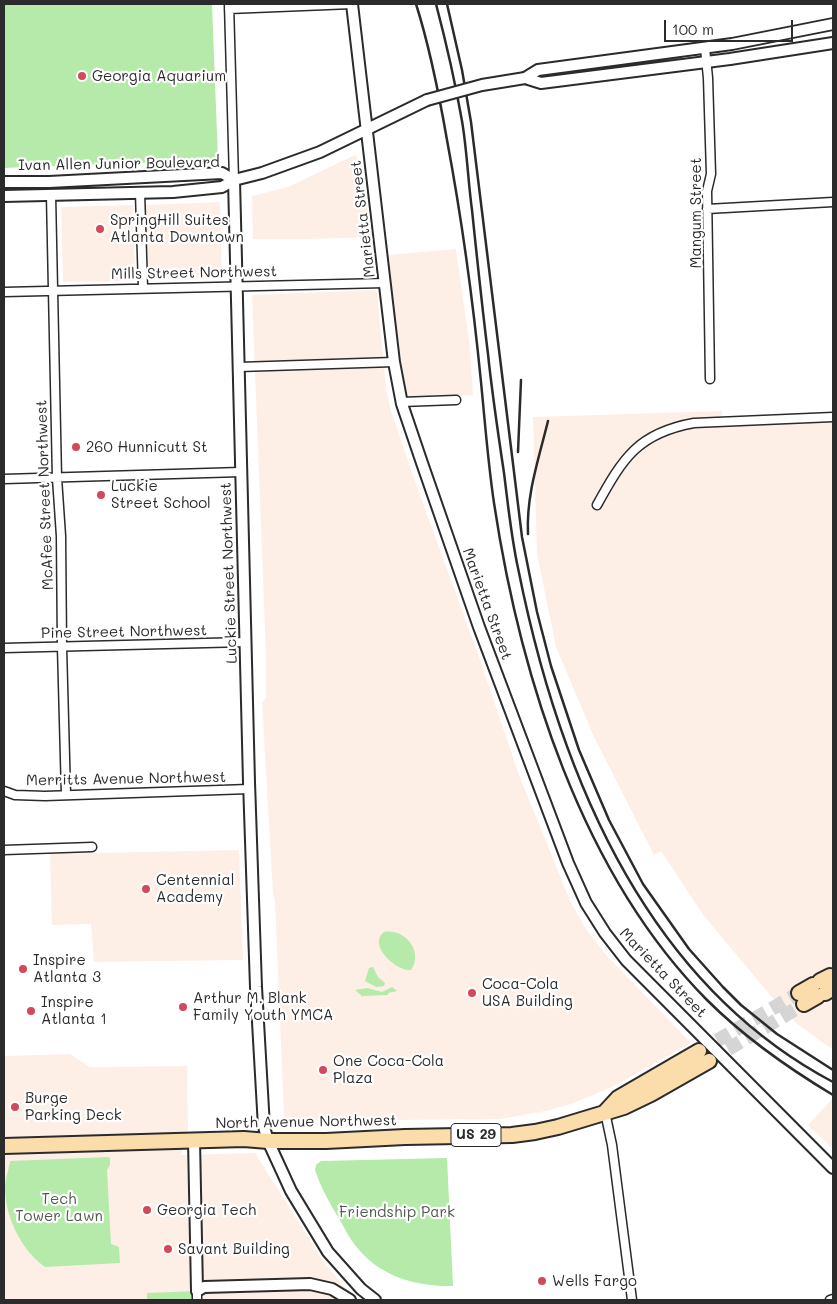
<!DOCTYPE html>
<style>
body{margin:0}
#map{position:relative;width:837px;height:1304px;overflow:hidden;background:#fff;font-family:Mali,sans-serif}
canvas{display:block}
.frame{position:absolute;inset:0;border:5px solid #2b2b2b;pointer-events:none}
.scale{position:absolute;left:664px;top:20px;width:129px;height:22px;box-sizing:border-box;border:2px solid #2b2b2b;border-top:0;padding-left:6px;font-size:15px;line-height:18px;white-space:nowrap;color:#2b2b2b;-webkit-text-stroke:4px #fff;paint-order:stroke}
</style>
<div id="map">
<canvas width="837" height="1304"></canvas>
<div class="frame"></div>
<div class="scale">100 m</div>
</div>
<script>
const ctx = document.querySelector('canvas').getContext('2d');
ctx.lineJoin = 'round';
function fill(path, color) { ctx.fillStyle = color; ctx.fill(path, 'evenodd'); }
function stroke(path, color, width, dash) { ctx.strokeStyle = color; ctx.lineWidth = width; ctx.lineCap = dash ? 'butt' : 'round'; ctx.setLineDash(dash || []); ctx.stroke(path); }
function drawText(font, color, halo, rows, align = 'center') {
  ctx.font = font + ' Mali,sans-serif'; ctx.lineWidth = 4.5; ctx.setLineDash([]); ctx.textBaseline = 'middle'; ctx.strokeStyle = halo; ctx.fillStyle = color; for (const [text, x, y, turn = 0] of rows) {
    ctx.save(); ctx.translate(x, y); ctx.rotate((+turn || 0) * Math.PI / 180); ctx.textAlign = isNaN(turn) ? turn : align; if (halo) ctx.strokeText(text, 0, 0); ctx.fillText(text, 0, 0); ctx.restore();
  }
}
const built = new Path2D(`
 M355,155L358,158L372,237L309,239H253L252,196L288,187Z
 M220,202L222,277L148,279L146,205Z
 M133,205L135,281L63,282L61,207Z
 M456,249L470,348L473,395L406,399L388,255Z
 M375,290L377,294L386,388L391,411L417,487L480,660L519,775L571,903L586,929L606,955L691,1043L612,1087L571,1104L546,1111L500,1119L288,1121L284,1116L275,901L273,894L262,702L266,698V656L252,295Z
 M722,411L723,425L833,421V1050L796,1023L771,996L704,916L661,851L654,855L594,737L556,647L537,554L533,417Z
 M239,850L243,960L94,962L91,924L52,925L50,854Z
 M70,1054L90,1067L187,1066L188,1128L181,1155L255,1153L325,1264L350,1293L359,1300H4V1056Z
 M833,1098V1149L808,1125Z`);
const green = new Path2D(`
 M4,4H212L218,160L4,168Z
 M384,932C405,928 424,952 411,970C397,972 367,945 384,932Z
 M373,967L378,977L385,983L384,986L376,987L365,981L369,968Z
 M392,987L397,991L388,993V995L363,996V997L355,990L367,988L382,992Z
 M108,1157L110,1158V1165L107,1170L111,1244L119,1247L120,1263L45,1267C21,1250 5,1216 5,1188C5,1179 9,1169 10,1161Z
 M447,1158L453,1286C416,1287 378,1276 355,1245C349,1238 345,1229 341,1222C331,1205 321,1189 315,1170L316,1165L321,1161Z
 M197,1291V1300H147V1293Z`);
const highwayTunnel = new Path2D(`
 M699,1051L799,993
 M710,1060L804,1004`);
const street = new Path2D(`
 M229,4L234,180
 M229,9L352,4
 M705,48L708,78L711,174L707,191L710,379
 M140,192L143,288
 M51,195L57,478L61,536L62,647L66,795
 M707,209L833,202
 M4,292L385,283
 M239,367L394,362
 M401,402L456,400
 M4,479L241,472
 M597,505C623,458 638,433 694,423L833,417
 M4,648L246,642
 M4,791L15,795L45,796L249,789
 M4,850L92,847
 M605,1112L612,1145L632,1300
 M197,1291V1300
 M830,1300L833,1299`);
const secondary = new Path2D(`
 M352,4L394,362L402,404L422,463L479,627L568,863L586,903L605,933L626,960L833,1168
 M525,78L538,70L732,44L833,24
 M525,78L541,83L730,59L833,43
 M234,180L249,782L256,987L264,1127L268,1141L291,1191L328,1252L361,1289L375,1300
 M4,182H49L222,173L234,180
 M4,196L173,192L222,187L234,180L262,173L320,152L427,100
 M194,1140L197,1291
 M197,1291L204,1287L310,1284L332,1289L350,1300`);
const highway = new Path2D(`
 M820,981L830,976
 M799,993L813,985
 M825,993L833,988
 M804,1004L818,996
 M605,1112L618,1098L699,1051
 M4,1146L244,1139L268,1141H326L405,1137L512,1135L535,1132L558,1127L624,1107L651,1094L709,1061`);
const rail = new Path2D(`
 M416,4C430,48 439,94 447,140C462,220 473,301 481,382C485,422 488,463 494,503C520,675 581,873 707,1000C744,1037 788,1068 833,1095
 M436,4C446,42 455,81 462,121C467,150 468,181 472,210C477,258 482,306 488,354C492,393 498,433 504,473C508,504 511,536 518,568C558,768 642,981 833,1082
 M447,4L462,70L471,122L522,537L537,612L551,666L579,750L609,820L643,884L689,949L723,987L741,1005L777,1034L833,1070
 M518,452L521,380
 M528,534C526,495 539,458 548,421`);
const secondaryBridge = new Path2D(`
 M427,100L482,85L525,78`);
const markers = [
 [82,76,5,"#d1495b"],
 [100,229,5,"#d1495b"],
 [76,447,5,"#d1495b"],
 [101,495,5,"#d1495b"],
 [146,889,5,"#d1495b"],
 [23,969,5,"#d1495b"],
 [472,993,5,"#d1495b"],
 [183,1007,5,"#d1495b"],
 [31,1011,5,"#d1495b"],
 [323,1070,5,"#d1495b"],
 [15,1107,5,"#d1495b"],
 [147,1210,5,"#d1495b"],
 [168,1249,5,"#d1495b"],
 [542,1281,5,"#d1495b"]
];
const shields = [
 [476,1135,50]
];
const shieldNames = [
 ["US 29",476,1135]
];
const poiNames = [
 ["Georgia Aquarium",92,76],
 ["SpringHill Suites",110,220],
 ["Atlanta Downtown",110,237],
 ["260 Hunnicutt St",86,447],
 ["Luckie",111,486],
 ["Street School",111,503],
 ["Centennial",156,880],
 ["Academy",156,897],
 ["Inspire",33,960],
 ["Atlanta 3",33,977],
 ["Coca-Cola",482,984],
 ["USA Building",482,1001],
 ["Arthur M. Blank",193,998],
 ["Family Youth YMCA",193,1015],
 ["Inspire",41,1002],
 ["Atlanta 1",41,1019],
 ["One Coca-Cola",333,1061],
 ["Plaza",333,1078],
 ["Burge",25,1098],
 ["Parking Deck",25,1115],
 ["Georgia Tech",157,1210],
 ["Savant Building",178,1249],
 ["Wells Fargo",552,1281]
];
const streetNames = [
 ["Ivan Allen Junior Boulevard",119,164,-1],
 ["Mangum Street",696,213,-90],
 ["Marietta Street",363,219,-97],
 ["Mills Street Northwest",194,273,-1],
 ["McAfee Street Northwest",45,495,-92],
 ["Luckie Street Northwest",229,573,-92],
 ["Marietta Street",487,604,70],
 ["Pine Street Northwest",124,632,-1],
 ["Merritts Avenue Northwest",126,779,-1],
 ["Marietta Street",663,973,46],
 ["North Avenue Northwest",306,1122,-1]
];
const parkNames = [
 ["Tech",59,1199],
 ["Tower Lawn",59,1216],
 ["Friendship Park",397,1212]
];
fill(built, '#feefe6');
fill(green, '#b5eaab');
stroke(highwayTunnel, '#d5d5d5', 14, [14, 7]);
stroke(street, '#2b2b2b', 11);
stroke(secondary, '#2b2b2b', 14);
stroke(highway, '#2b2b2b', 18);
stroke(street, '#fff', 8);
stroke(secondary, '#fff', 10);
stroke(highway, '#fbdcab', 14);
stroke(rail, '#2b2b2b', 2.5);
stroke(secondaryBridge, '#2b2b2b', 14, []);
stroke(secondaryBridge, '#fff', 10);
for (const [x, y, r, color] of markers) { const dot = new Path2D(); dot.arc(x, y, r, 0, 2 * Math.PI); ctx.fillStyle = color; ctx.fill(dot); stroke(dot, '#fff', 2); }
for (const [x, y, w] of shields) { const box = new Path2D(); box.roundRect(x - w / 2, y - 11.5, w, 23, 4); ctx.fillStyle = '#fff'; ctx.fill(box); stroke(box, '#2b2b2b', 1); }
drawText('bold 14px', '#2b2b2b', null, shieldNames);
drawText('15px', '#2b2b2b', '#fff', poiNames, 'left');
drawText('15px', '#2b2b2b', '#fff', streetNames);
drawText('15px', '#4e5b4b', '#fff', parkNames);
</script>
